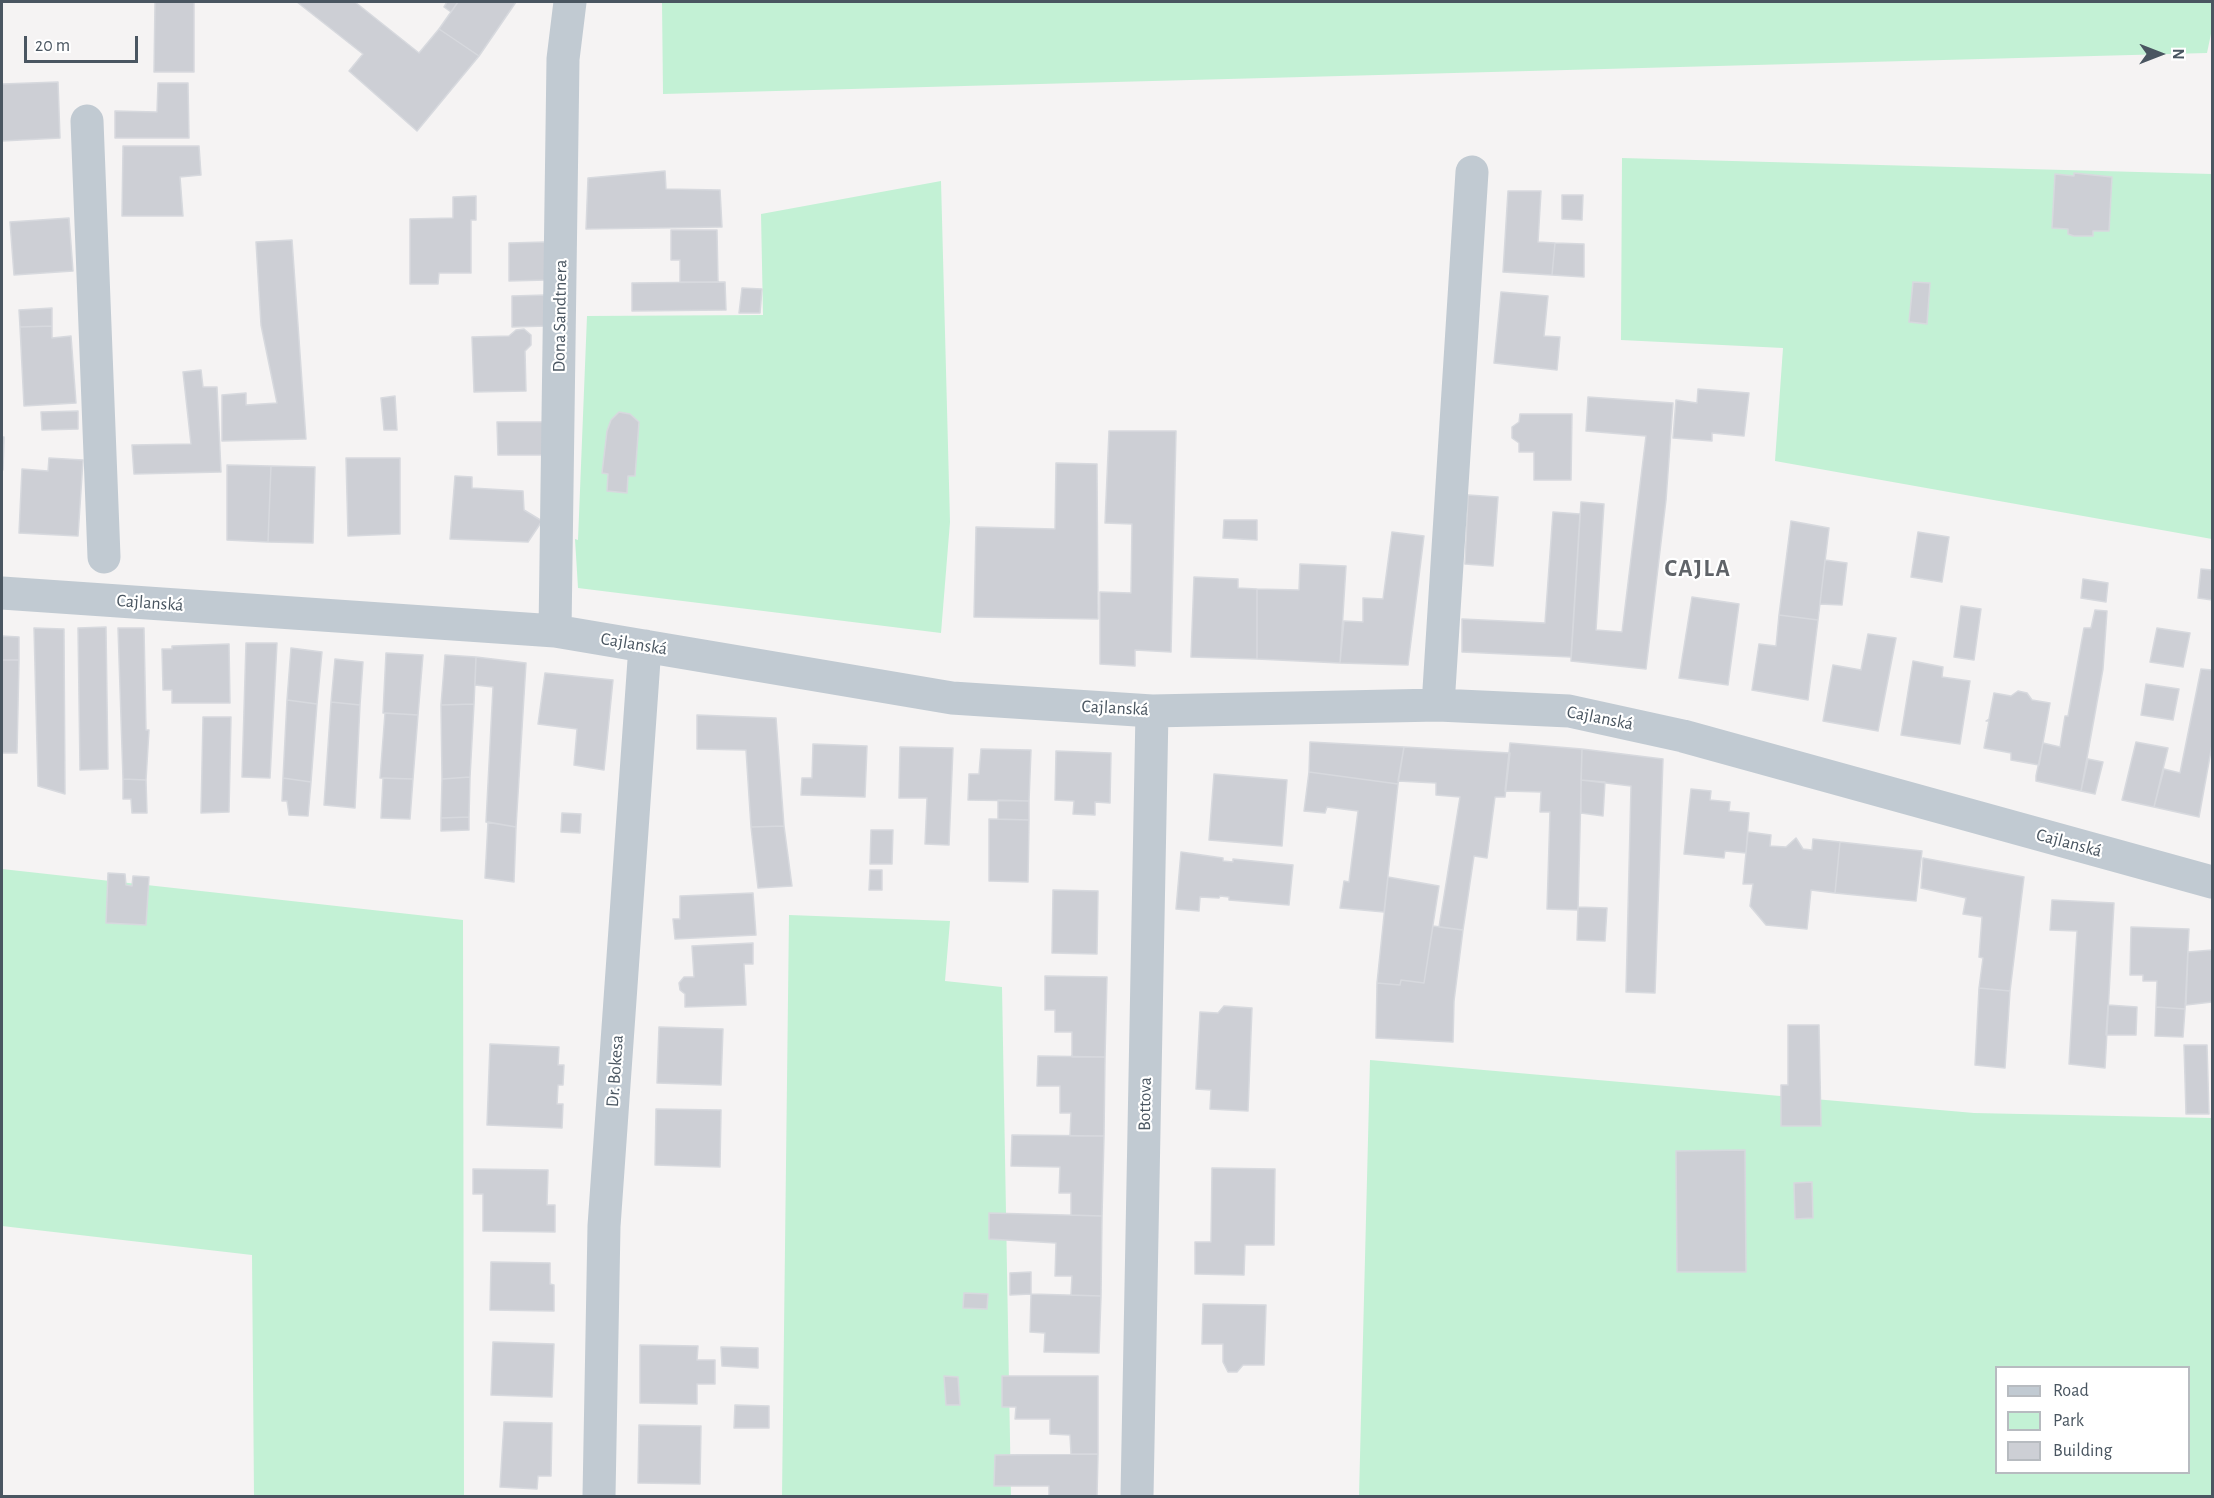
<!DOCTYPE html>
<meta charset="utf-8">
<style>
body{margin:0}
#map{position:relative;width:2214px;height:1498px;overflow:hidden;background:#f5f3f3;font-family:"Alegreya Sans",sans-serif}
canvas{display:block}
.frame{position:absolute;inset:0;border:3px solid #4a5661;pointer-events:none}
.legend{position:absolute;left:1995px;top:1366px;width:195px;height:108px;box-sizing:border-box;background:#fff;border:2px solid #b7bbc0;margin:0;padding:8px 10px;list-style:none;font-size:18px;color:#4a5661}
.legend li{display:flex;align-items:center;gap:12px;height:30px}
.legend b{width:30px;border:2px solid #b7bbc0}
.north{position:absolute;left:2130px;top:24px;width:60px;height:60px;-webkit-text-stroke:4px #fff;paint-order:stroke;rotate:90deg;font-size:16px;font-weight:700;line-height:24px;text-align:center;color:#4a5661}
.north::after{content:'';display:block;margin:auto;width:21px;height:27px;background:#4a5661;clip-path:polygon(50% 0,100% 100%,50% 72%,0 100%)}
.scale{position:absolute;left:24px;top:36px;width:114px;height:27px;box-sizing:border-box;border:3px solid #4a5661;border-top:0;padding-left:8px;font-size:18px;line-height:21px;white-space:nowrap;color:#4a5661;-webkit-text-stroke:4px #fff;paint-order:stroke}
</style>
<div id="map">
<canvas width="2214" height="1498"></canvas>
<div class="frame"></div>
<ul class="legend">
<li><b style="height:8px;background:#c1cad2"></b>Road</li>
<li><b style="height:16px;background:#c3f1d5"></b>Park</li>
<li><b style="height:16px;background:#cdcfd5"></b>Building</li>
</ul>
<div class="north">N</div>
<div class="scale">20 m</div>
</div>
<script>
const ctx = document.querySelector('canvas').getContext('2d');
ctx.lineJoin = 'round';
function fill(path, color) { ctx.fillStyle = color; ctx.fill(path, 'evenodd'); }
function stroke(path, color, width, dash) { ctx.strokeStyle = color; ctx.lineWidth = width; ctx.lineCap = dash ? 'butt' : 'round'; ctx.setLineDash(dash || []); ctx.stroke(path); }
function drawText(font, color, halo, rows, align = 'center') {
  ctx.font = font + ' "Alegreya Sans",sans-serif'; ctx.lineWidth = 4.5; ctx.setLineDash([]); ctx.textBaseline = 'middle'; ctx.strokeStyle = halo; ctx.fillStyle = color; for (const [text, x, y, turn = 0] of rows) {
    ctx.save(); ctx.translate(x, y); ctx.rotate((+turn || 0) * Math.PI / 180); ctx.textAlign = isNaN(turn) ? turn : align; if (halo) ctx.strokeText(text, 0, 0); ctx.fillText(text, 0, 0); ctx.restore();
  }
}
const green = new Path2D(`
 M662,2H2212V29L2207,53L663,94Z
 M1622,158L2212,174V539L1775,461L1783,348L1621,340Z
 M941,181L950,522L941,633L578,588L575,539L578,540L587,316L763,315L761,214Z
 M2,869L463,920L464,1496H254L252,1255L2,1226Z
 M789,915L950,921L945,981L1002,987L1011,1496H782Z
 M1370,1060L1974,1113L2212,1118V1496H1359ZM1996,1368H2188V1472H1996Z`);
const building = new Path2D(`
 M155,2H194V72H154Z
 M297,2H355L419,53L439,29L479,56L417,131L349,71L363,54Z
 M447,2H458L451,12L444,7Z
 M458,2H516L479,56L439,29Z
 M58,82L60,138L2,141V84Z
 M158,83H188L189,138H115V111L157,112Z
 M123,146H199L201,175L180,177L183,216H122Z
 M665,171L666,189L720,190L722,227L586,229L588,178Z
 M2074,173L2112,177L2109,231H2093V236H2074L2068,234V229L2052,228L2055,174L2074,176Z
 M1508,191H1541L1538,242L1555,243L1552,275L1503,272Z
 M1562,195H1583L1582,220L1562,219Z
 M476,196V220H471V273H439L438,284H410V219L453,218V197Z
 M69,218L73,271L14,275L10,222Z
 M671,230H717L718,282H680V260H671Z
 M292,240L306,439L222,441V395L246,393V405L277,403L261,325L256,242Z
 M546,242L547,280L509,281V243Z
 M1555,243L1584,244V277L1552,275Z
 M725,282L726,310L632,311V283Z
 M1913,282L1930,283L1927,324L1909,322Z
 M742,288L762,289L760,313H739Z
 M1501,292L1548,296L1544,336L1560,337L1557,370L1494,363Z
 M546,295L547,326L512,327V296Z
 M52,308V326L20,327L19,310Z
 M52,326V338L71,336L76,403L24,406L20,327Z
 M524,329L531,335V345L525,351L526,391L474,392L472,337L509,336L516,330Z
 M201,370L203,387H217L221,472L134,474L132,445L191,444L183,372Z
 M1698,389L1749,393L1744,436L1712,433V441L1673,438L1676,400L1697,403Z
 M395,396L397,430H384L381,398Z
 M1588,397L1673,403L1666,500L1646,669L1571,661L1581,502L1604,504L1596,630L1622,632L1646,436L1586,431Z
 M78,411V429L42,430L41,412Z
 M619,412L630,414L639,422L635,476H628L627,493L607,491L608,474L602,473L607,431L611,420Z
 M1520,414H1572L1571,480H1534V452H1519V443L1512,438V427L1519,422Z
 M497,422H549L548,455H498Z
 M1109,431H1176L1171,652L1135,650V666L1100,664V592L1131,593L1132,524L1105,523Z
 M2,437H4L3,470H2Z
 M49,458L83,460L78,536L19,533L22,469L48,471Z
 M346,458H400V534L348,536Z
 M1056,463L1097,464L1098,619L974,617L976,527L1055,529Z
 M227,465L271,466L268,542L227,540Z
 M271,466L315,467L313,543L268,542Z
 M455,476L472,477V488L523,491L524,510L542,521L528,542L450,539Z
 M1468,495L1498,497L1493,566L1465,564Z
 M1553,512L1580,514L1571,657L1462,652V619L1545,623Z
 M1224,520H1257V540L1223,538Z
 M1791,521L1829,528L1818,620L1779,615Z
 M1392,532L1424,536L1408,665L1340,663L1344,621L1363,622V598L1383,599Z
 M1918,532L1949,537L1942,582L1911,577Z
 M1825,560L1847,563L1842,605L1820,604Z
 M1300,564L1346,566L1340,663L1257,659V589L1299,590Z
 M2201,569L2212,570V600L2198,598Z
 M1194,577L1238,579V588L1257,589V659L1191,657Z
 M2083,579L2108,583L2106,602L2081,598Z
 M1692,597L1739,604L1728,685L1679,678Z
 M1961,606L1981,609L1974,660L1954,657Z
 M2095,610L2107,611L2103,669L2081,791L2036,781V776L2043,743L2060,747L2065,716H2068L2084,628H2091Z
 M1779,615L1818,620L1808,700L1752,690L1759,644L1776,646Z
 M106,627L108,769L80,770L78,628Z
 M34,628L64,629L65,794L38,786Z
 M118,628H144L146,730H149L146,780L123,779Z
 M2157,628L2190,633L2183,667L2150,662Z
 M1868,634L1896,638L1878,731L1823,721L1833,665L1861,670Z
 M2,636L19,637V660H2Z
 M246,643H277L270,778L242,777Z
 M229,644L230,703H172V690H163L162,649H172V646Z
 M291,648L322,652L317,704L287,700Z
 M386,653L423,655L418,715L383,713Z
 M445,655L476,657L474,704L441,705Z
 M476,657L526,663L516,827L486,822L493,687L475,685Z
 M335,659L363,662L360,705L331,702Z
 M2,660H19L17,753H2Z
 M1913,661L1943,667L1942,677L1970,681L1960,744L1901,735Z
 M2201,669L2212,670V745L2199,817L2154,807L2164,769L2180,773Z
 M545,673L613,680L604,770L574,765L577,729L538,724Z
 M2146,684L2179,689L2173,720L2141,715Z
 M2018,691L2027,693L2032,700L2050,703L2039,765L2011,760V753L1984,748L1989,721H1986L1989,719L1994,693L2011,696Z
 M287,700L317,704L311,782L283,778Z
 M331,702L360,705L355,808L324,805Z
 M474,704L470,777L442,779L441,705Z
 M385,713L418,715L413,779L380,778Z
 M697,715L776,718L784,826L751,827L746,750L697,749Z
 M203,717H231L229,812L201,813Z
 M1310,742L1404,747L1398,784L1309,772Z
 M2136,742L2168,748L2154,807L2122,800Z
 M1510,743L1582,749L1578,910L1547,909L1550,812H1540L1541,792L1505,791Z
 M813,744L867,746L865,797L801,795L802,778H812Z
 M900,747L953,748L949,845L925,844L927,798H899Z
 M1404,747L1510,753L1505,797H1495L1487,858L1474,856L1463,930L1439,927L1460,797L1436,795V783L1398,781Z
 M981,749L1031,750L1029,801L968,800L969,774H979Z
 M1582,749L1663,759L1655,993L1626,992L1631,786L1581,780Z
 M1056,751L1111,753L1110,803L1095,802V815L1073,814L1074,801L1055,800Z
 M2088,759L2103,762L2095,794L2081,791Z
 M1309,772L1398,784L1384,912L1340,908L1344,881L1349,882L1358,811L1327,807L1325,813L1304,811Z
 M1214,774L1287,780L1282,846L1209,840Z
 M470,777L469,817L441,818L442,779Z
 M283,778L311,782L308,816L289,815L287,801H282Z
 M383,778L413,779L410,819L381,818Z
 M123,779L146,780L147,813H132L131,799H123Z
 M1581,780L1605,782L1603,816L1581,813Z
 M1691,789L1711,791L1710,800L1730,802L1729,811L1749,813L1746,853L1725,851L1724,858L1684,854Z
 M998,800L1029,801V820L998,819Z
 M562,813L581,814L580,833L561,832Z
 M469,817V830L441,831V818Z
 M989,819L1029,820L1028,882L989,881Z
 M488,822L516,827L514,882L485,878Z
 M784,826L792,886L758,888L751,827Z
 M871,830H893L892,864H870Z
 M1748,832L1771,835L1770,846L1786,847L1796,838L1803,849L1812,850L1813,839L1840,842L1835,893L1811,890L1807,929L1766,925L1750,906L1753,884H1743Z
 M1840,842L1922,851L1916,901L1835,893Z
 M1181,852L1223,858V861L1233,862V859L1293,865L1289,905L1229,900V897L1220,896L1219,898L1200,897L1199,911L1176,909Z
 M1923,858L2024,877L2010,991L1979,988L1983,958L1979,957L1982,917L1963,914L1966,898L1921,888Z
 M870,870H882V890H869Z
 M108,873L125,874L126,885L132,886L133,876L149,877L146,925L106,923Z
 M1388,877L1439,886L1424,983L1401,980L1400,985L1377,983Z
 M1053,890L1098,891L1097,954L1052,953Z
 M753,893L756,935L675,939L673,919H680V896Z
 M2052,900L2114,903L2105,1068L2069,1064L2077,931L2050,930Z
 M1578,907L1607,908L1605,941L1577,940Z
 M1433,926L1463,930L1454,1001L1453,1042L1376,1038L1377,983L1400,985L1401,980L1424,983Z
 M2131,927L2189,929L2185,1009L2156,1007L2157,981H2143V975H2130Z
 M753,943V964H744L746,1005L685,1007V994L680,990L679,983L684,977H694L692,946Z
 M2212,950V1002L2186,1005L2188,952Z
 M1045,976L1107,977L1105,1057H1072V1032H1055V1010H1045Z
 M1979,988L2010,991L2005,1068L1975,1065Z
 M2108,1005L2137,1007L2136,1035H2106Z
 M1224,1006L1252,1008L1248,1111L1210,1109L1211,1090L1196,1089L1200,1012L1218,1013Z
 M2156,1007L2185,1009L2183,1037L2155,1036Z
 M1788,1025H1819L1821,1126H1781V1085H1788Z
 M659,1027L723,1029L721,1085L657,1083Z
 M490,1044L559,1047L558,1065H564L563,1085H558L557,1104H563L562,1128L487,1125Z
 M2184,1045H2207L2209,1114H2186Z
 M1038,1056L1105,1057L1104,1136H1070L1071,1113H1060V1086H1037Z
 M656,1109L721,1110L720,1167L655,1165Z
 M1012,1135L1104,1136L1102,1216L1071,1215V1193H1059L1060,1167L1011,1166Z
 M1745,1150L1746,1272H1677L1676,1151Z
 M1212,1168L1275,1169L1274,1245H1245L1244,1275L1195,1274V1242H1211Z
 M473,1169L548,1170L547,1205H555V1232L483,1231V1194H473Z
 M1812,1182L1813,1218L1795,1219L1794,1183Z
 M989,1213L1102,1216L1101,1296L1071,1295L1072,1276H1055L1056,1243L989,1239Z
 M491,1262L550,1263V1284L554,1285V1311L490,1310Z
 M1031,1272V1294L1010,1295V1273Z
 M964,1293L988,1294L987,1309L963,1308Z
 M1031,1294L1101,1296L1099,1353L1044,1352L1045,1333L1030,1332Z
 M1203,1304L1266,1305L1264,1365H1243L1237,1372H1228L1223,1362V1344H1202Z
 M493,1342L554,1344L552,1397L491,1395Z
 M640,1345L698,1346L697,1360H715V1384H697V1404L640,1403Z
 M721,1347L758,1348V1368L722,1366Z
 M944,1376L958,1377L960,1405H946Z
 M1002,1376H1098V1454H1071L1070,1435L1050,1434V1419H1015L1016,1407H1002Z
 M735,1405L769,1406V1428H734Z
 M504,1422L552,1423L551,1476H538L537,1489L500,1487Z
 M639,1425L701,1426L700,1484L638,1483Z
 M1098,1454L1097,1496H1049V1486H994L995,1455Z`);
const street = new Path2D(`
 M87,121L104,557
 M2,593L555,631L952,698L1152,711L1438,705L1569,711L1683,736L2212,882
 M555,631L563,59L570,2
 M1438,705L1472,172
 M599,1496L604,1226L645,646
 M1137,1496L1152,711`);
const streetNames = [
 ["Dona Sandtnera",560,316,-89],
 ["Cajlanská",150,603,4],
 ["Cajlanská",634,644,9],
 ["Cajlanská",1115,708,3],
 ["Cajlanská",1600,718,11],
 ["Cajlanská",2069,843,15],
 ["Dr. Bokesa",615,1071,-86],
 ["Bottova",1145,1104,-89]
];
const districtNames = [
 ["CAJLA",1698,569]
];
fill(green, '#c3f1d5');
fill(building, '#cdcfd5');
stroke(building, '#d7d9de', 1.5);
stroke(street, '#c1cad2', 33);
drawText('18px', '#4a5661', '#fff', streetNames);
ctx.letterSpacing = '1.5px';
drawText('bold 24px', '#5f6368', '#fff', districtNames);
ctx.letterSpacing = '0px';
</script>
